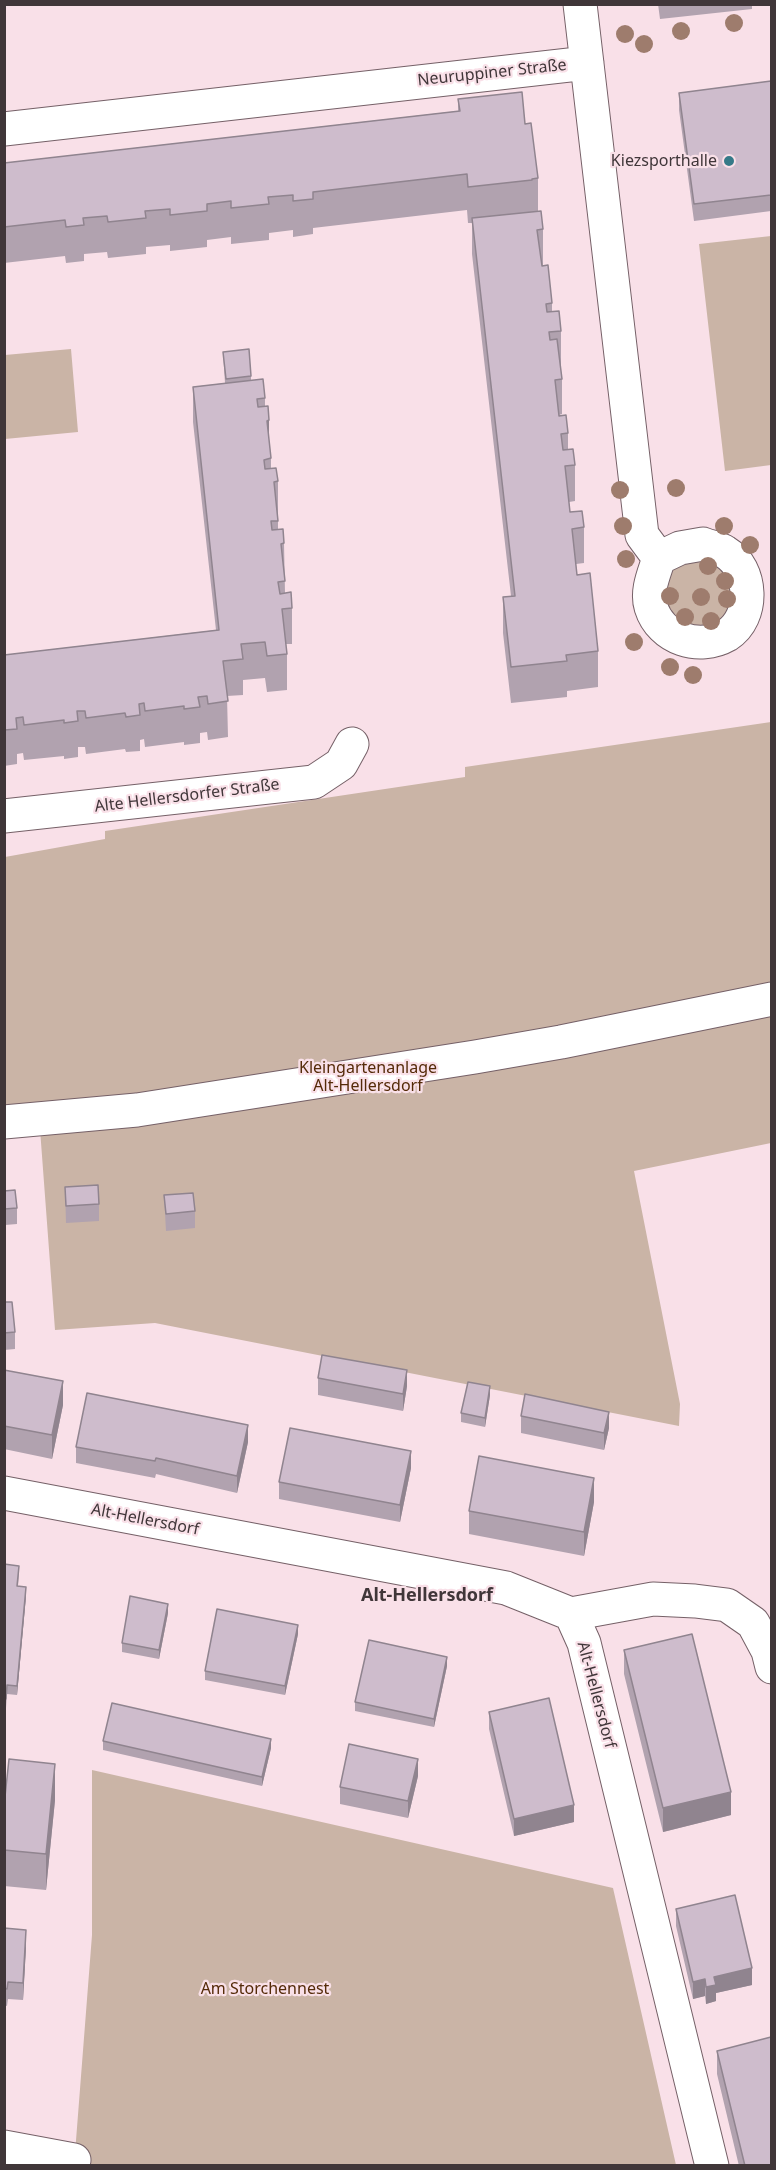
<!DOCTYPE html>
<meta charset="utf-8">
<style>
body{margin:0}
#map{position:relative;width:776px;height:2170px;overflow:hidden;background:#f9e0e8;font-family:"Noto Sans",sans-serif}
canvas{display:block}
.frame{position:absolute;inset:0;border:6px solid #403639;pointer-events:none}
</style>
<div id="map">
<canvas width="776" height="2170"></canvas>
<div class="frame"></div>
</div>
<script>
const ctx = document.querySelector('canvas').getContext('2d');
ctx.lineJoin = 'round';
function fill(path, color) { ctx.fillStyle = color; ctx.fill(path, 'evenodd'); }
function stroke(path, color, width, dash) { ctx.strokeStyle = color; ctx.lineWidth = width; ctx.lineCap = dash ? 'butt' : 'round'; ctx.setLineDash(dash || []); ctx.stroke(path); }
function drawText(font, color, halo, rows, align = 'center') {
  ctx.font = font + ' "Noto Sans",sans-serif'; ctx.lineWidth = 4.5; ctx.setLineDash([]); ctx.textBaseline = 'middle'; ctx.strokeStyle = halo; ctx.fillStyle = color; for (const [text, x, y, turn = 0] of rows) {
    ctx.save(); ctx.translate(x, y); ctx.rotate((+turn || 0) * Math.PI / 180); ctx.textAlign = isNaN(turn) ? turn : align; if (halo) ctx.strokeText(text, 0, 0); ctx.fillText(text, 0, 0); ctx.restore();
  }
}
const green = new Path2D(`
 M771,236V465L725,471L699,244Z
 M71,349L78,432L5,439V355Z
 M713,559L736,583L724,624L682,628L663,601C675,559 671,563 713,559Z
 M771,722V1143L634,1171L680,1404L679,1426L155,1323L55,1330L40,1129L5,1132V857L105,839V831L465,777V767Z
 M92,1770L613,1888L676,2165L74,2166L92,1935Z`);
const minor = new Path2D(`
 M580,4L642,535L659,558
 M4,129L587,63
 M703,544C710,547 719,548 725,552C753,569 755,617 727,635C699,651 661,639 651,607C646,591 654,574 659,558L680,548Z
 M4,816L314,782L341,764L352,744
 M4,1122L137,1110L475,1057L561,1042L772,999
 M4,1493L506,1588L571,1614L584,1643L712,2166
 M571,1614L653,1599L695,1601L727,1605L753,1623L768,1651L772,1667
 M4,2147L74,2160`);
const trees = [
 [734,23],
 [681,31],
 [625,34],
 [644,44],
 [676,488],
 [620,490],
 [623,526],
 [724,526],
 [750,545],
 [626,559],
 [708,566],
 [725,581],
 [670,596],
 [701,597],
 [727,599],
 [685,617],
 [711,621],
 [634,642],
 [670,667],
 [693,675]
];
const wall = new Path2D(`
 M658,4H752V9L660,19Z
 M771,81V211L694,221L679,110V93Z
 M458,99L525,124L538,178V212L543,229V265H541L552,303V312L561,331V367H560L562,379V414L559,415L568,433V450L575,465V501L569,502L570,512L584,527V563L576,564L577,575L598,651V687L567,691V697L511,703L503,633V597L511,596L472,254V223H468L467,210L313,228V234L293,237V230L269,233V240L231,244V237L207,240V247L170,251V245L146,247V254L108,258L107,252L84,254V261L66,263L65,256L4,263V163L458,111Z
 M223,352L251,376V380L265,398V406L271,458V469L278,481V530L284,543L285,593L292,608V644H286L287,654V690L267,692L265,678L243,680V695L227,696L228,737L208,740L207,732L200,733V743L184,745V742L145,747L144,739L140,740V751L126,752L125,749L86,754L85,747H78V757L64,759V756L24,760L23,753L17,754V764L4,766V655L216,630L193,422V387L225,383Z
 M65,1187L99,1204V1221L66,1223Z
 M4,1191L17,1208V1224L5,1225L4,1236Z
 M164,1195L195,1211V1228L166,1231Z
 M4,1302L15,1332V1349L4,1350Z
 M4,1370L63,1405L52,1459L4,1449Z
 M318,1378L407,1386L403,1411L318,1395Z
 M490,1395L485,1427L461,1422V1413Z
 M521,1416L609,1428L604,1450L521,1433Z
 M248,1442L237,1493L156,1474L155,1478L76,1463V1447Z
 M411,1468L400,1522L279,1499V1482Z
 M594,1502L584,1556L469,1534V1511Z
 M4,1564L19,1574L18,1586L26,1596L17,1695L7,1694L6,1708H4Z
 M168,1613L159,1659L122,1652V1643Z
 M298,1634L285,1695L205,1680V1671Z
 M624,1650L731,1815L663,1832L624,1674Z
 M447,1666L434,1727L355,1711V1702Z
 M489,1712L574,1822L514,1836L489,1729Z
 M103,1741L271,1748L262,1786L103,1750Z
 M418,1776L408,1818L340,1804V1787Z
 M55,1800L46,1890L4,1886V1806Z
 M676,1909L752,1985L716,1993V2001L706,2004L705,1996L693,1999L676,1926Z
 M4,1928L26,1947L23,2000L8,1999L7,2006L4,2005Z
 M717,2051L771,2166H739L717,2074Z`);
const shadedWall = new Path2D(`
 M269,420V456L267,421Z
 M407,1370V1386L403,1411V1394Z
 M63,1381V1405L52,1459V1435Z
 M490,1386V1395L485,1427V1418Z
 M609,1412V1428L604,1450V1433Z
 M248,1425V1442L237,1493V1476Z
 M411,1451V1468L400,1522V1505Z
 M594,1478V1502L584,1556V1532Z
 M26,1587V1596L17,1695V1686Z
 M168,1604V1613L159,1659V1650Z
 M298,1625V1634L285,1695V1686Z
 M447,1657V1666L434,1727V1719Z
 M271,1739V1748L262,1786V1777Z
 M418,1759V1776L408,1818V1801Z
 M55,1764V1800L46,1890V1854Z
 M731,1792V1815L663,1832V1808Z
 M574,1805V1822L514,1836V1819Z
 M26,1930V1947L23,2000V1983Z
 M752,1968V1985L716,1993V2001L706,2004V1987L714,1977Z
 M705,1979V1996L693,1999V1982Z`);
const building = new Path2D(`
 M771,81V195L694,204L679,93Z
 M522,92L525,124L531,123L538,178L532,179V180L468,187L467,174L313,192V199L293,201V195L268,197L269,204L231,208V201L207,204V211L170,215V209L145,211L146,218L108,222L107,216L83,218L84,225L66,227L65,220L4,227V163L460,111L458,99Z
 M541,211L543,229L537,230L542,266L548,265L552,303L546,304L547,312L559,311L561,331L549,332L550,340L557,339L562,379L555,380L559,416L566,415L568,433L561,434L563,450L573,449L575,465L565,466L570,512L582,511L584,527L572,529L577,575L590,573L598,651L566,655L567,661L511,667L503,597L515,596L472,218Z
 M249,349L251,376L226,379L223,352Z
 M263,379L265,398L257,399L258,407L268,406L269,420L267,421L271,458L264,460L265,469L276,468L278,481L274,482L278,521H271L272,530L283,529L284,543L281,544L285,581L278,582L280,594L291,592L292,608L282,609L287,654L267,656L265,642L241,644L243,659L223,661L228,701L208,704L207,696L198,697L200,707L184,709V706L145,711L144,703L139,704L140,715L126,717L125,713L86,718L85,711H77L78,721L64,723V720L24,725L23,717L16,718L17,729L4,730V655L219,630L193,387Z
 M98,1185L99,1204L66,1206L65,1187Z
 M15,1190L17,1208L4,1209V1191Z
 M193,1193L195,1211L166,1214L164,1195Z
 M4,1302H12L15,1332L4,1333Z
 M322,1355L407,1370L403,1394L318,1378Z
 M4,1370L63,1381L52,1435L4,1426Z
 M468,1382L490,1386L485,1418L461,1413Z
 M87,1393L248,1425L237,1476L156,1458L155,1461L76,1447Z
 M525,1394L609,1412L604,1433L521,1416Z
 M290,1428L411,1451L400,1505L279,1482Z
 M479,1456L594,1478L584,1532L469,1511Z
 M4,1564L19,1566L17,1586L26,1587L17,1686L7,1685L6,1699H4Z
 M130,1596L168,1604L159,1650L122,1643Z
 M217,1609L298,1625L285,1686L205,1671Z
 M692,1634L731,1792L663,1808L624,1650Z
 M369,1640L447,1657L434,1719L355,1702Z
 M549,1698L574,1805L514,1819L489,1712Z
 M112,1703L271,1739L262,1777L103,1741Z
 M349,1744L418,1759L408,1801L340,1787Z
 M9,1759L55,1764L46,1854L4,1850V1806Z
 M735,1895L752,1968L714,1977L716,1985L706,1987L705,1979L693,1982L676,1909Z
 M4,1928L26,1930L23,1983L8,1982L7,1989L4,1988Z
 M771,2037V2166H745L717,2051Z`);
const markers = [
 [729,161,6,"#357a88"]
];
const streetNames = [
 ["Neuruppiner Straße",492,73,-6],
 ["Alte Hellersdorfer Straße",187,796,-7],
 ["Alt-Hellersdorf",145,1520,11],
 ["Alt-Hellersdorf",596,1695,75]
];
const poiNames = [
 ["Kiezsporthalle",717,161]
];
const parkNames = [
 ["Kleingartenanlage",368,1068],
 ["Alt-Hellersdorf",368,1086],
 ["Am Storchennest",265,1989]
];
const neighbourhoodNames = [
 ["Alt-Hellersdorf",427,1596]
];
fill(green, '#cab4a6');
stroke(minor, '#756067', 35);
stroke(minor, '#fff', 33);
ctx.fillStyle = '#9e7c6d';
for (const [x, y] of trees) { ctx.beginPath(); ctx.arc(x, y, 9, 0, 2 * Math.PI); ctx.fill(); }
fill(wall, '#b1a2af');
fill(shadedWall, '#90848f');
fill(building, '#cebccc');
stroke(building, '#90848f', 1.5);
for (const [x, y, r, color] of markers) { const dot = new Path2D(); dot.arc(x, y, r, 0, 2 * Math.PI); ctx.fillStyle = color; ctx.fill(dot); stroke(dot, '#f9e0e8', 2); }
drawText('16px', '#403639', '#f9e0e8', streetNames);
drawText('16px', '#403639', '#f9e0e8', poiNames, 'right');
drawText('16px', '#542a08', '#f9e0e8', parkNames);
drawText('bold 18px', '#403639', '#f9e0e8', neighbourhoodNames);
</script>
